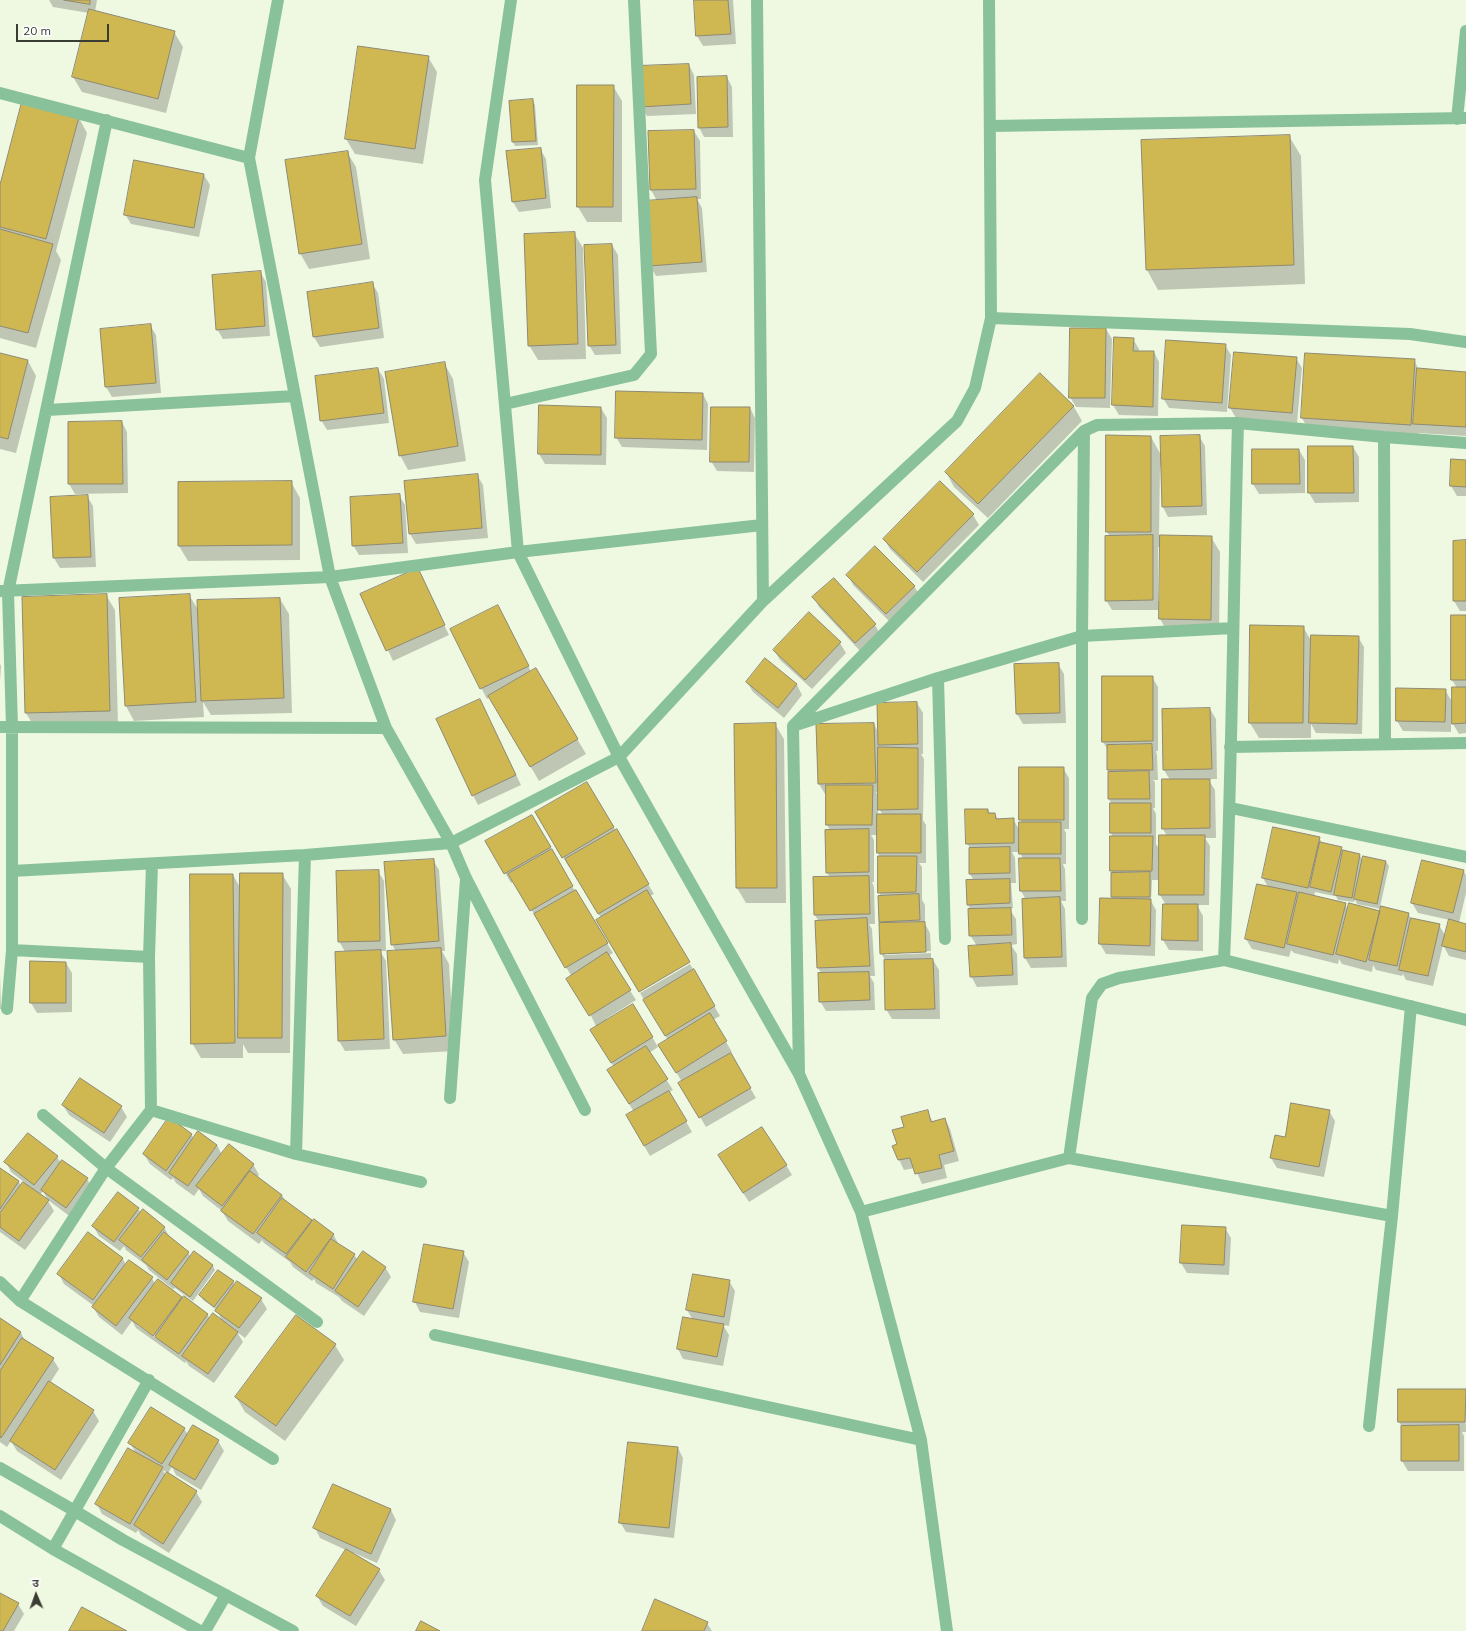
<!DOCTYPE html>
<meta charset="utf-8">
<style>
body{margin:0}
#map{position:relative;width:1466px;height:1631px;overflow:hidden;background:#eff9e1;font-family:Mulish,"Noto Sans Devanagari",sans-serif}
canvas{display:block}
.north{position:absolute;left:16px;top:1575px;width:40px;height:40px;-webkit-text-stroke:3px #fff;paint-order:stroke;rotate:358deg;font-size:11px;font-weight:700;line-height:16px;text-align:center;color:#3a3d34}
.north::after{content:'';display:block;margin:auto;width:14px;height:18px;background:#3a3d34;clip-path:polygon(50% 0,100% 100%,50% 72%,0 100%)}
.scale{position:absolute;left:16px;top:24px;width:93px;height:18px;box-sizing:border-box;border:2px solid #3a3d34;border-top:0;padding-left:5px;font-size:12px;line-height:14px;white-space:nowrap;color:#3a3d34;-webkit-text-stroke:3px #fff;paint-order:stroke}
</style>
<div id="map">
<canvas width="1466" height="1631"></canvas>
<div class="north">उ</div>
<div class="scale">20 m</div>
</div>
<script>
const ctx = document.querySelector('canvas').getContext('2d');
ctx.lineJoin = 'round';
function fill(path, color) { ctx.fillStyle = color; ctx.fill(path, 'evenodd'); }
function stroke(path, color, width, dash) { ctx.strokeStyle = color; ctx.lineWidth = width; ctx.lineCap = dash ? 'butt' : 'round'; ctx.setLineDash(dash || []); ctx.stroke(path); }
const shadow = new Path2D(`
 M49,0H97L95,12L174,32L183,47L166,113L82,92L73,77L89,13L53,7Z
 M695,0H733L736,44L703,46L697,36Z
 M428,57L437,72L423,164L355,154L346,139Z
 M689,65L694,75L696,114L647,116L641,106Z
 M727,77L732,87L733,137H704L699,127Z
 M613,86L622,101V222H587L578,207Z
 M532,100L535,105L538,145L515,146L513,142Z
 M79,118L87,133L56,251L61,260L36,348L0,338V188Z
 M694,131L700,141L701,199H697L702,208L707,272L656,276L650,266L657,201L651,190Z
 M1289,136L1301,156L1305,284L1158,290L1147,270Z
 M540,149L546,159L551,208L519,212L513,202Z
 M347,152L356,167L370,259L309,269L300,253Z
 M204,175L210,185L199,237L131,224L125,214Z
 M574,233L583,248L586,359L538,360L529,345Z
 M612,245L618,255L621,354L595,355L589,345Z
 M260,272L266,282L270,336L223,339L217,329Z
 M372,283L378,293L384,338L320,347L314,337Z
 M150,325L156,335L161,393L112,397L106,387Z
 M1106,329L1112,339L1110,408L1076,407L1070,397Z
 M1115,338L1133,339L1139,349V352H1154L1159,362L1158,416L1119,415L1113,405Z
 M1225,345L1231,355L1227,412L1169,408L1163,398Z
 M0,354L28,361L36,376L16,453L0,449Z
 M1305,354L1414,360L1419,370L1466,373V436L1419,433V440L1310,433L1302,418Z
 M1296,358L1302,368L1297,423L1236,418L1230,408Z
 M444,363L453,379L466,461L408,470L400,455Z
 M378,369L384,379L389,423L327,430L321,420Z
 M1040,375L1074,407L1082,421L988,518L954,487L946,472Z
 M703,394L708,404L707,450L622,447L616,437Z
 M601,408L607,418L606,465L545,464L539,454Z
 M750,408L755,418L754,472L717,471L711,461Z
 M122,422L127,432L128,493L75,494L69,484Z
 M1199,436L1205,446L1207,515L1168,517L1163,507L1161,466H1160L1159,536L1211,537L1220,552L1219,634H1169L1160,619V610H1112L1106,600L1110,537L1107,532L1151,437L1161,455ZM1158,547H1161L1160,601H1158Z
 M1353,447L1359,457V502L1315,503L1309,493Z
 M1299,450L1305,460V493L1259,494L1253,484Z
 M1466,461V496H1457L1451,486Z
 M477,475L483,485L488,538L416,544L410,534L405,481Z
 M291,482L300,498V560L188,561L179,546Z
 M399,495L405,505L408,553L359,555L353,545Z
 M87,496L93,506L96,567L60,568L54,558Z
 M973,515L979,525L923,582L890,549L884,539Z
 M1466,541V611H1460L1454,601V542Z
 M417,569L449,635L393,661L362,594Z
 M848,575L914,586L920,596L892,624L853,585Z
 M106,595L115,610L118,726L35,728L26,713L23,598Z
 M189,595L199,611L280,599L289,614L292,713L211,715L203,702L204,717L134,721L126,706L120,599Z
 M814,597L875,625L881,635L861,652L819,607Z
 M809,613L840,643L846,653L812,689L780,660L774,650Z
 M1466,616V733L1459,734L1453,724L1457,688L1452,680Z
 M504,617L531,672L536,669L586,754L539,781L490,697L487,699L451,630Z
 M1303,627L1312,642L1358,637L1364,647L1362,734L1316,733L1311,724V738H1259L1250,723Z
 M765,660L797,685L802,695L784,718L753,692L747,682Z
 M0,664L1,666L0,681Z
 M1058,664L1064,674L1066,723L1023,724L1017,714L1016,665Z
 M1152,677L1158,687V751H1156L1157,755L1158,780H1153L1155,782V808H1153L1156,814V844L1158,847V880H1152L1151,901L1156,910L1155,956L1106,954L1100,944L1101,899H1113L1112,897V874H1113L1111,870L1113,837L1111,833V803L1109,799L1110,773L1108,770V750L1103,742Z
 M1445,690L1451,700V732L1403,731L1397,721Z
 M480,700L521,785L478,805L473,795Z
 M917,703L923,713V754H921L924,759L923,820L926,825V863H919L922,867V900L925,905V924L930,933L931,951L885,953V955L931,953V960H933L939,970L940,1019H892L886,1009L885,960L881,953L882,924L880,922L881,896L879,892L880,857L878,853V835H871L874,840V882H872L874,887L875,924H869L872,929L875,976H870L874,983L875,1010L826,1011L820,1001L822,974L818,968L819,922L815,915L830,878L827,872L830,830L827,825V794H825L819,784L874,724L878,732ZM876,792H879V799L877,794ZM878,807L883,815H878Z
 M1210,709L1216,719L1217,779H1208L1215,790L1216,838H1205L1210,846L1209,905H1197L1203,916V951L1169,950L1163,940L1166,905L1160,895L1167,836L1163,829L1170,780L1164,770Z
 M775,724L784,739L786,903H746L737,888Z
 M1063,768L1069,778V829H1064L1066,833V864H1063L1065,869L1066,901H1061L1065,909L1067,967L1031,968L1025,958L1023,900H1026L1021,891L1023,859L1020,852H1012L1015,858L1016,883H1011L1013,908H1009L1016,919L1017,944L1011,945L1017,954L1018,985L977,987L971,976L977,946L970,935L971,910L968,905L974,881L970,874V848L967,843L988,810L990,814H995L998,820L1013,819L1020,831L1022,823L1020,819Z
 M587,783L654,894L601,918L570,866L569,867L537,813Z
 M532,816L575,891L613,953L608,956L636,1000L606,1019L652,1037L658,1047L649,1053L673,1090L669,1092L692,1132L650,1156L627,1116L634,1112L614,1080V1067L592,1030L597,1028L572,977L514,881L511,883L487,841Z
 M1319,838L1323,844L1341,847L1343,851L1359,854L1363,861L1386,862L1389,866L1380,907L1408,913L1411,919L1439,925L1446,937L1450,920L1418,913L1412,903L1463,870L1466,875V893L1459,923L1466,925V960L1449,956L1443,945L1433,986L1406,980L1403,974L1402,976L1376,970L1373,965L1372,972L1342,964L1339,959L1338,964L1294,953L1291,950L1289,957L1252,949L1246,939L1258,885L1268,887L1263,878ZM1315,892L1334,896V893L1338,900L1354,902L1355,899L1357,904L1381,909V912L1348,910L1345,904L1314,897Z
 M433,860L439,870L445,951H442L449,964L454,1051L403,1054L394,1039L396,952L392,944Z
 M378,871L384,881L386,951H380L386,961L390,1049L345,1051L339,1041L345,952L339,941Z
 M282,874L291,889L290,1053H248L243,1044V1058H201L192,1043L233,875L241,889Z
 M66,963L72,973V1012L37,1013L31,1003Z
 M690,964L720,1016L713,1020L732,1052L730,1053L756,1098L706,1127L680,1083L682,1082L660,1045L668,1040L640,993Z
 M0,975L1,1009H0Z
 M63,1105L121,1107L127,1117L110,1142L69,1115Z
 M1329,1111L1335,1121L1324,1177L1277,1168L1271,1158L1286,1138Z
 M927,1112L933,1122L945,1119L950,1129L959,1161L944,1165L947,1178L922,1184L915,1168L904,1170L893,1147L898,1145L905,1127Z
 M191,1134L194,1139L217,1145L222,1155L253,1164L259,1175L257,1177L282,1195L285,1201L312,1223L333,1234L339,1245L354,1255L358,1260L385,1267L391,1277L364,1316L342,1301L339,1297L316,1283L314,1279L312,1281L293,1267L290,1262L264,1243L262,1240L259,1244L228,1221L222,1211L203,1196L199,1189L194,1196L176,1183L173,1178L171,1180L150,1164L144,1154Z
 M57,1157L61,1163L87,1179L93,1189L72,1218L48,1200L43,1191L40,1195L48,1201L54,1211L25,1250L0,1232V1169L19,1182L21,1186L24,1182L11,1172L6,1162Z
 M725,1165H786L792,1175L749,1202Z
 M138,1209L141,1213L164,1227L170,1238L188,1253L191,1257L195,1253L213,1266L215,1270L193,1301L175,1288L173,1289L149,1270L146,1265L126,1250L124,1246L120,1251L99,1236L93,1226Z
 M1225,1228L1231,1238L1229,1275L1187,1273L1181,1263Z
 M88,1234L123,1259L126,1265L152,1278L155,1284L181,1298L182,1300L207,1314L210,1319L222,1321L217,1310L203,1300L200,1295L233,1282L235,1285L261,1299L267,1309L245,1338L237,1332L243,1342L214,1383L189,1366L186,1361L185,1363L136,1328L132,1321L122,1335L99,1317L93,1307L94,1306L64,1284L59,1274ZM137,1323L158,1338L157,1339L137,1325Z
 M463,1252L469,1262L459,1318L420,1312L415,1302Z
 M729,1281L735,1291L729,1326L723,1325L729,1335L723,1366L683,1359L678,1349L693,1320L687,1310Z
 M0,1320L21,1333L25,1341L53,1359L59,1369L50,1383L93,1411L99,1421L61,1480L17,1451L11,1441L7,1447L0,1442Z
 M335,1345L344,1360L285,1441L245,1412L236,1397Z
 M1399,1390H1465L1466,1432H1462L1464,1436V1471H1408L1402,1461V1427L1399,1422Z
 M184,1428L188,1435L218,1441L224,1451L201,1490L176,1475L172,1467L168,1473L163,1470L166,1476L196,1492L202,1502L169,1553L141,1535L138,1530L136,1533L102,1514L97,1504L136,1453L130,1443Z
 M678,1448L683,1458L674,1538L626,1532L620,1522Z
 M334,1485L391,1510L396,1520L377,1563L354,1553L353,1554L379,1570L385,1580L356,1626L323,1606L317,1596L346,1550L320,1538L315,1528Z
 M0,1594L18,1604L24,1614L14,1631H0Z
 M707,1623L712,1631H643Z`);
const building = new Path2D(`
 M64,0H90V4Z
 M694,0H728L731,34L696,36Z
 M89,9L175,31L158,99L72,77Z
 M358,46L429,56L415,149L345,139Z
 M689,64L691,104L640,107L638,66Z
 M727,76L728,127L698,128L697,77Z
 M577,85H614L613,207H577Z
 M533,99L536,141L512,142L509,101Z
 M22,102L79,117L46,239L0,227V185Z
 M694,130L696,189L650,190L648,131Z
 M1290,135L1294,265L1146,270L1141,140Z
 M541,148L546,198L512,202L506,151Z
 M348,151L362,244L299,254L285,160Z
 M134,160L204,174L194,228L124,215Z
 M697,197L702,262L649,266L644,201Z
 M0,229L53,244L28,333L0,326Z
 M575,232L578,344L528,346L524,234Z
 M612,244L616,345L588,346L584,245Z
 M261,271L265,326L216,330L212,275Z
 M373,282L379,328L313,337L307,292Z
 M151,324L156,383L105,387L100,329Z
 M1070,328H1106L1105,398H1069Z
 M1114,337L1134,338L1133,351H1154L1153,407L1112,405Z
 M1166,340L1226,344L1222,403L1162,399Z
 M1234,352L1297,357L1292,413L1229,408Z
 M0,353L28,360L8,439L0,437Z
 M1305,353L1415,359L1411,425L1301,418Z
 M445,362L458,446L399,456L385,372Z
 M378,368L384,413L320,421L315,376Z
 M1417,368L1466,372V427L1413,424Z
 M1040,373L1074,406L978,504L945,472Z
 M616,391L703,393L702,440L615,438Z
 M539,405L601,407V455L538,454Z
 M711,407H750L749,462H710Z
 M122,421L123,484H68V422Z
 M1106,435L1151,436V532H1106Z
 M1200,435L1202,506L1162,507L1160,436Z
 M1308,446H1353L1354,493H1308Z
 M1252,449H1299L1300,484H1252Z
 M1451,459L1466,460V487L1450,486Z
 M478,474L482,528L409,534L404,481Z
 M292,481V545L178,546V482Z
 M940,481L974,514L917,572L883,539Z
 M400,494L403,543L352,546L350,497Z
 M88,495L91,557L53,558L50,497Z
 M1153,535V600L1105,601V536Z
 M1160,535L1212,536L1211,620L1159,619Z
 M1466,540V601H1453V541Z
 M875,546L915,586L886,614L846,575Z
 M418,568L445,625L386,651L360,594Z
 M834,578L876,624L855,643L812,597Z
 M107,594L110,711L25,713L22,597Z
 M190,594L196,702L125,706L119,598Z
 M280,598L284,698L201,701L197,600Z
 M498,605L529,666L480,689L450,629Z
 M809,612L841,642L805,680L773,650Z
 M1451,615H1466V680H1451Z
 M1250,625L1304,626L1303,723H1249Z
 M1311,635L1359,636L1357,724L1309,723Z
 M765,658L797,684L778,708L746,682Z
 M1059,663L1060,713L1016,714L1014,664Z
 M536,668L578,739L530,767L488,696Z
 M1102,676H1153V741L1102,742Z
 M1452,687H1466V723L1452,724Z
 M1396,688L1446,689L1445,722L1396,721Z
 M480,699L516,775L472,796L436,719Z
 M917,702L918,744L878,745L877,703Z
 M1210,708L1212,769L1163,770L1162,709Z
 M776,723L777,888H736L734,724Z
 M874,723L876,783L818,784L816,724Z
 M1152,744L1153,770H1107V745Z
 M878,747L918,748V809L878,810Z
 M1019,767H1064V820H1019Z
 M1149,771L1150,799H1108V772Z
 M1162,779H1210V828L1162,829Z
 M587,782L614,827L562,858L535,812Z
 M826,785H873L872,825H826Z
 M1110,803H1151V833H1110Z
 M965,809H988V813H995L996,819L1014,818V843L966,844Z
 M877,814H921V853H877Z
 M532,815L551,847L504,874L485,841Z
 M1019,822H1061V854H1019Z
 M1273,827L1320,837L1308,888L1262,878Z
 M617,829L649,884L598,914L565,859Z
 M869,829V872L826,873L825,830Z
 M1159,835H1205L1204,895H1159Z
 M1110,836H1153L1152,871H1110Z
 M1320,842L1342,847L1331,892L1310,887Z
 M1010,847V873L969,874V848Z
 M552,849L573,886L530,911L508,874Z
 M1343,850L1360,854L1352,898L1334,895Z
 M878,856H917L916,892L878,893Z
 M1363,856L1386,861L1377,904L1354,899Z
 M1019,858H1060L1061,891H1020Z
 M434,859L439,941L391,945L384,862Z
 M1422,860L1464,870L1453,913L1411,903Z
 M379,870L380,941L338,942L336,871Z
 M1150,872V897H1111V873Z
 M240,873H283L282,1038H238Z
 M190,874H233L235,1043L191,1044Z
 M869,876L870,914L814,915L813,877Z
 M1010,879V903L967,905L966,880Z
 M1257,884L1297,892L1284,948L1245,939Z
 M576,890L608,943L565,968L534,914Z
 M647,890L690,962L639,992L596,920Z
 M1299,892L1346,903L1333,955L1287,944Z
 M919,894L920,920L879,922L878,896Z
 M1060,897L1062,957L1024,958L1022,899Z
 M1100,898L1151,899L1150,946L1099,944Z
 M1349,903L1380,911L1366,962L1336,954Z
 M1163,904H1198V941L1162,940Z
 M1381,906L1409,913L1397,966L1369,960Z
 M1011,908L1012,935L969,936L968,909Z
 M867,918L870,966L817,968L815,921Z
 M1411,918L1440,924L1428,976L1399,970Z
 M1449,919L1466,924V952L1442,946Z
 M925,922L926,952L880,954L879,923Z
 M1011,943L1013,975L970,977L968,946Z
 M441,948L446,1036L393,1040L387,951Z
 M381,950L384,1039L338,1041L335,952Z
 M607,952L631,990L589,1016L566,979Z
 M933,959L935,1009L885,1010L884,960Z
 M30,961L66,962V1003H30Z
 M694,969L715,1006L665,1036L643,1000Z
 M869,972L870,1000L819,1002L818,973Z
 M633,1004L653,1037L611,1063L590,1030Z
 M710,1013L727,1041L676,1073L658,1045Z
 M646,1046L668,1079L629,1104L607,1070Z
 M731,1053L751,1088L699,1118L678,1083Z
 M80,1078L122,1106L104,1133L62,1105Z
 M669,1091L687,1121L644,1146L626,1115Z
 M1291,1103L1330,1110L1319,1167L1270,1158L1275,1135L1285,1137Z
 M928,1110L931,1122L945,1118L954,1151L939,1155L942,1168L915,1174L910,1158L898,1160L892,1146L897,1144L892,1130L904,1127L901,1117Z
 M169,1117L192,1134L166,1171L143,1154Z
 M762,1127L787,1165L743,1193L718,1155Z
 M198,1131L217,1145L188,1186L169,1173Z
 M28,1133L58,1156L34,1185L4,1162Z
 M229,1144L254,1164L222,1206L196,1186Z
 M62,1160L88,1178L66,1208L41,1190Z
 M0,1168L19,1181L0,1209Z
 M250,1171L282,1195L253,1234L221,1211Z
 M23,1182L49,1200L19,1241L0,1227V1213Z
 M118,1192L139,1208L114,1242L92,1226Z
 M282,1198L312,1220L286,1254L257,1233Z
 M143,1209L165,1227L141,1257L119,1240Z
 M314,1219L334,1234L306,1272L286,1257Z
 M1182,1225L1226,1227L1224,1265L1180,1263Z
 M88,1232L123,1258L93,1300L57,1274Z
 M164,1232L189,1252L167,1280L142,1260Z
 M331,1239L355,1254L333,1289L309,1273Z
 M424,1244L464,1251L453,1309L413,1302Z
 M194,1251L213,1265L190,1297L171,1283Z
 M363,1251L386,1267L358,1307L335,1291Z
 M129,1260L153,1277L116,1326L92,1307Z
 M218,1270L234,1281L214,1307L199,1295Z
 M693,1274L730,1280L724,1317L686,1310Z
 M158,1279L182,1297L153,1336L129,1318Z
 M237,1281L262,1298L239,1328L215,1311Z
 M184,1296L208,1314L179,1354L155,1337Z
 M213,1313L238,1332L208,1374L182,1356Z
 M296,1315L336,1344L276,1426L235,1397Z
 M683,1317L724,1324L717,1357L677,1349Z
 M0,1318L21,1332L0,1365Z
 M22,1338L54,1358L1,1438L0,1437V1371Z
 M49,1381L94,1410L55,1470L10,1441Z
 M1398,1389H1466L1465,1422H1398Z
 M151,1407L185,1428L162,1464L128,1443Z
 M193,1425L219,1440L195,1480L169,1465Z
 M1459,1425V1461H1401V1426Z
 M628,1442L678,1447L669,1528L619,1523Z
 M128,1448L163,1467L130,1524L95,1504Z
 M167,1472L197,1491L163,1544L134,1525Z
 M333,1484L391,1509L371,1554L313,1528Z
 M346,1549L380,1569L350,1616L316,1596Z
 M0,1593L19,1603L3,1631H0Z
 M655,1599L708,1622L704,1631H642Z
 M82,1607L127,1631H69Z
 M421,1621L440,1631H416Z`);
const minor = new Path2D(`
 M278,0L249,158L330,577L386,728L451,843L466,878L585,1110
 M511,0L485,180L518,552L619,757L799,1074L861,1212L921,1440L947,1631
 M757,0L763,601
 M0,93L249,158
 M1457,119L1466,31
 M991,126L1466,118
 M991,318L1410,334L1466,342
 M505,404L634,375L651,354L634,0
 M47,410L295,396
 M1384,437L1385,744
 M1,591L330,577L518,552L762,525
 M938,678L945,939
 M796,725L938,678L1082,636L1233,628
 M0,727L386,728
 M1230,747L1466,743
 M1231,808L1466,857
 M12,871L305,855L451,843L619,757L763,601L957,421L975,388L991,318L989,0
 M1082,919V636L1084,431
 M12,950L149,957
 M1224,960C1232,781 1233,602 1238,423
 M7,1009L12,950V727L8,592L107,120
 M799,1073L793,726L1084,431L1097,425L1238,423L1384,437L1466,443
 M450,1098L466,879
 M151,1110L296,1154L421,1182
 M43,1115L106,1168L317,1322
 M296,1154L305,855
 M1069,1158L1092,998L1102,984L1119,978L1224,960L1466,1020
 M861,1212L1069,1158L1392,1216
 M0,1282L20,1301L273,1459
 M20,1301L106,1168L151,1110L149,957L152,864
 M435,1335L921,1440
 M1369,1426L1392,1216L1411,1006
 M0,1468L75,1511L123,1540L293,1631
 M0,1516L53,1549L200,1631
 M53,1549L149,1380
 M205,1631L226,1595`);
fill(shadow, '#0003');
fill(building, '#cfb752');
stroke(building, '#8e8973', 1);
stroke(minor, '#89c29a', 12);
</script>
